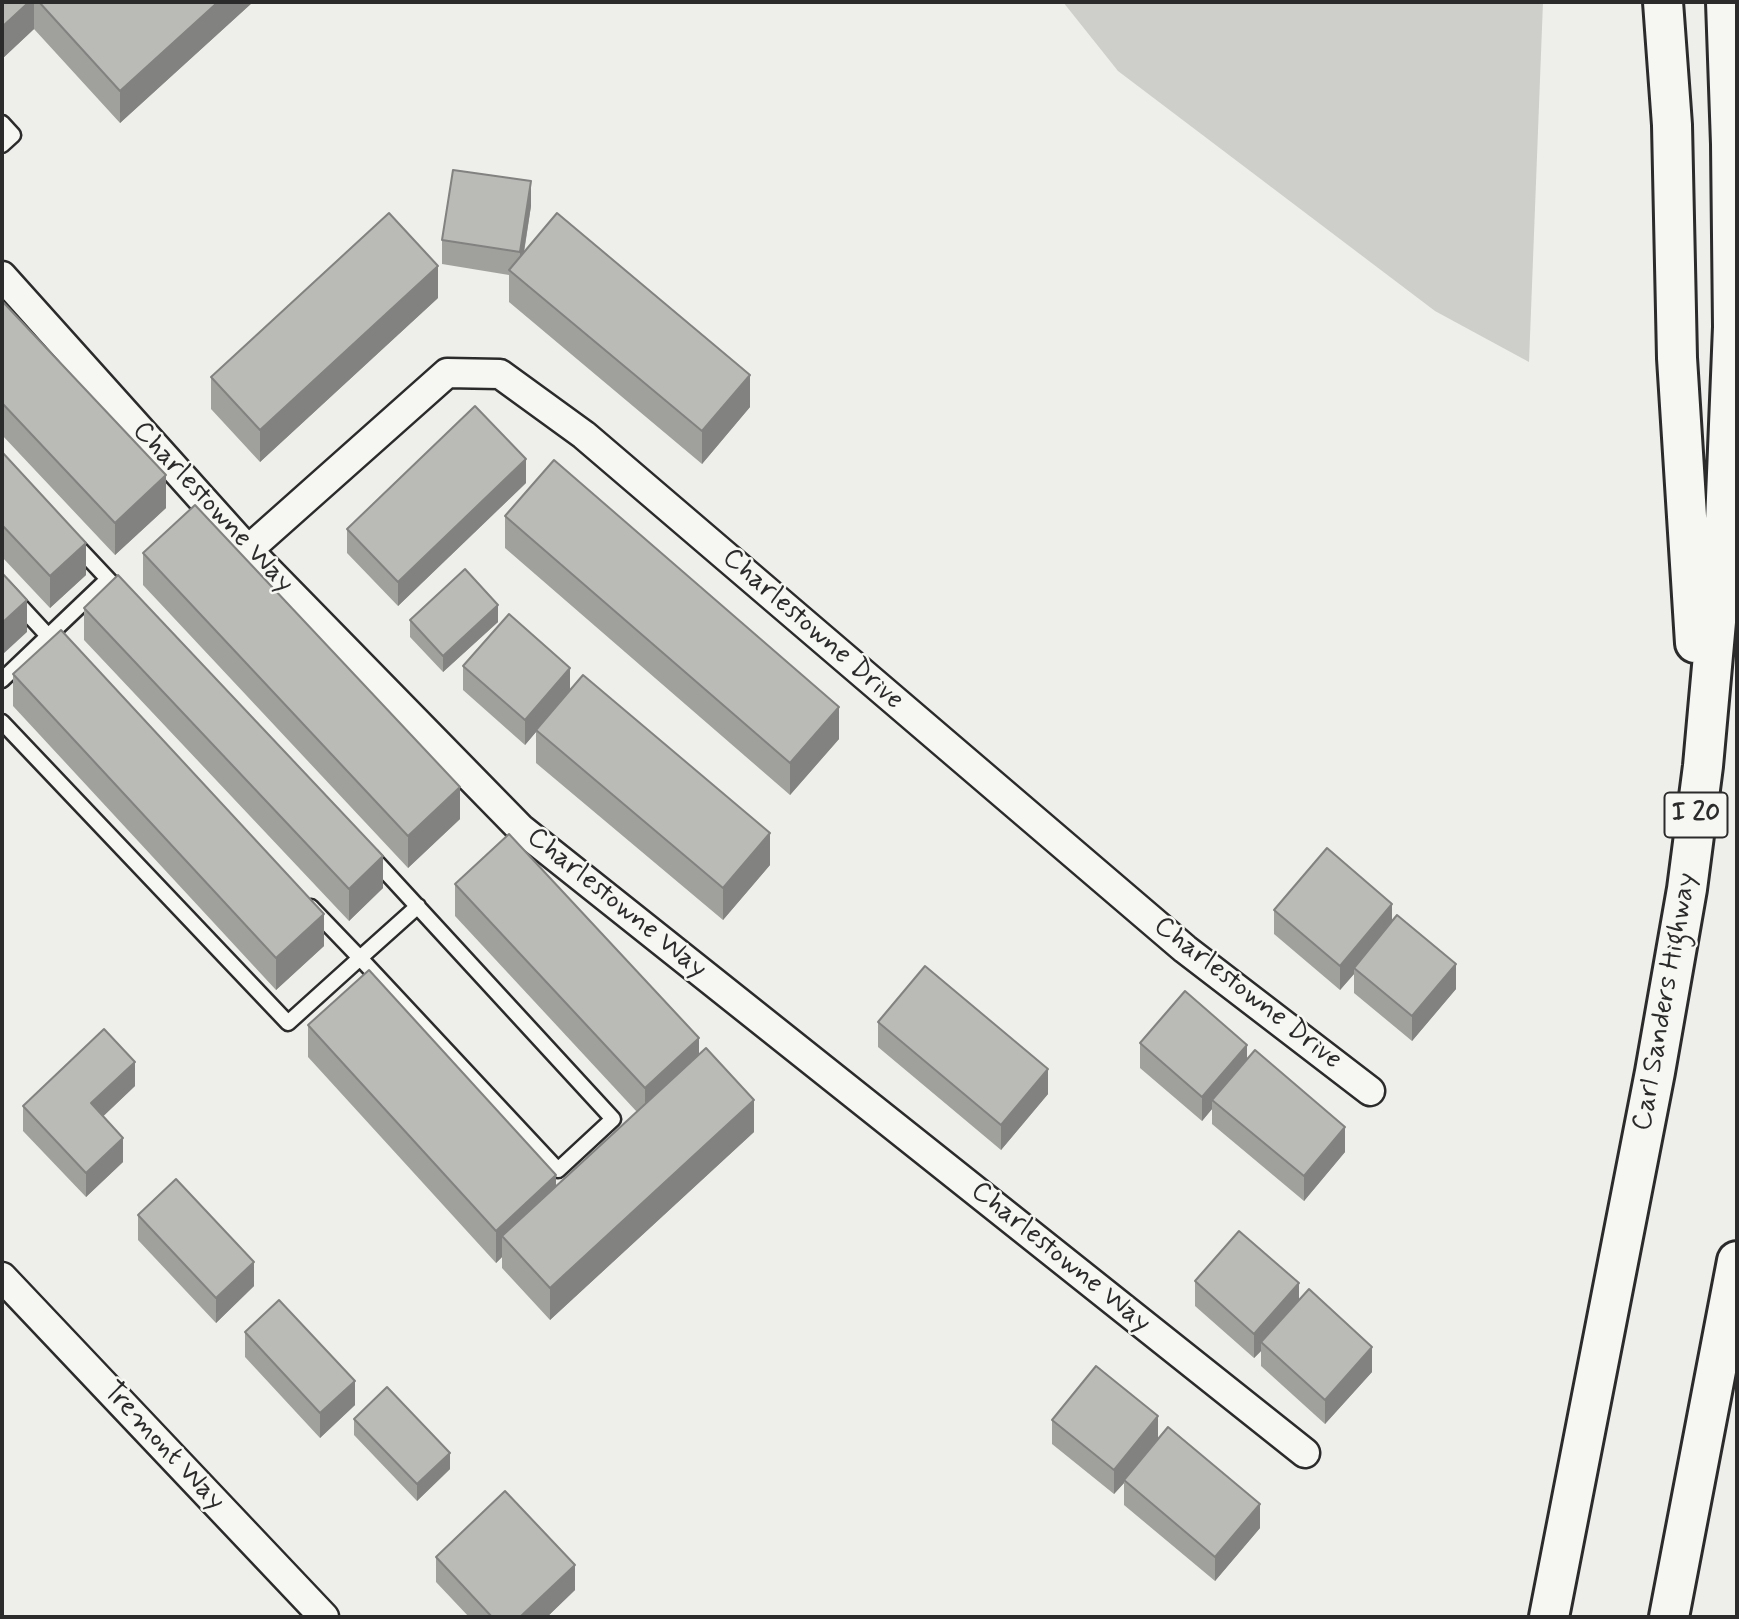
<!DOCTYPE html>
<style>
body{margin:0}
#map{position:relative;width:1739px;height:1619px;overflow:hidden;background:#eeeeea;font-family:Mynerve,sans-serif}
canvas{display:block}
.frame{position:absolute;inset:0;border:4px solid #2b2b2b;pointer-events:none}
</style>
<div id="map">
<canvas width="1739" height="1619"></canvas>
<div class="frame"></div>
</div>
<script>
const ctx = document.querySelector('canvas').getContext('2d');
ctx.lineJoin = 'round';
function fill(path, color) { ctx.fillStyle = color; ctx.fill(path, 'evenodd'); }
function stroke(path, color, width, dash) { ctx.strokeStyle = color; ctx.lineWidth = width; ctx.lineCap = dash ? 'butt' : 'round'; ctx.setLineDash(dash || []); ctx.stroke(path); }
function drawText(font, color, halo, rows, align = 'center') {
  ctx.font = font + ' Mynerve,sans-serif'; ctx.lineWidth = 5; ctx.setLineDash([]); ctx.textBaseline = 'middle'; ctx.strokeStyle = halo; ctx.fillStyle = color; for (const [text, x, y, turn = 0] of rows) {
    ctx.save(); ctx.translate(x, y); ctx.rotate((+turn || 0) * Math.PI / 180); ctx.textAlign = isNaN(turn) ? turn : align; if (halo) ctx.strokeText(text, 0, 0); ctx.fillText(text, 0, 0); ctx.restore();
  }
}
const green = new Path2D(`
 M1063,2H1543L1529,362L1435,311L1118,71Z`);
const service = new Path2D(`
 M2,123L13,135L2,145
 M75,544L123,595
 M2,586L63,652
 M2,680L108,579
 M2,722L288,1023L360,958L311,907
 M371,856L613,1119L558,1170L360,958L418,906`);
const minor = new Path2D(`
 M2,276L248,550L521,829L1305,1453
 M248,550L447,373L500,374L584,435L1185,949L1370,1091
 M2,1277L324,1617`);
const motorway = new Path2D(`
 M1663,2L1672,125L1677,358L1695,643
 M1549,1617L1655,1072L1687,889L1703,766L1725,522L1733,327L1731,144L1726,2
 M1669,1617L1737,1261`);
const wall = new Path2D(`
 M2,2H253L120,123L34,29L2,59Z
 M531,206L524,253L750,407L702,464L509,302V275L442,264V240Z
 M438,298L260,462L211,409V377Z
 M2,301L166,508L115,555L2,435Z
 M2,452L86,575L50,608L2,557Z
 M526,483L398,606L347,553V529Z
 M505,516L839,739L790,795L505,548Z
 M143,553L460,819L408,868L143,585Z
 M84,608L383,888L349,921L84,640Z
 M410,620L498,622L443,672L410,637Z
 M463,666L570,690L770,865L723,920L536,763V732L525,745L463,690Z
 M13,674L324,946L276,990L13,706Z
 M455,884L699,1055L754,1132L550,1320L502,1268V1257L496,1263L308,1057V1025L556,1187L637,1112L455,916Z
 M1274,910L1392,921L1456,989L1412,1041L1354,993V974L1340,990L1274,934Z
 M878,1022L1048,1094L1001,1150L878,1047Z
 M1140,1043L1247,1059L1345,1152L1304,1201L1212,1124V1109L1202,1121L1140,1068Z
 M135,1086L103,1116L123,1162L86,1197L23,1131V1106Z
 M138,1215L254,1286L216,1323L138,1240Z
 M1195,1281L1299,1300L1372,1372L1325,1424L1261,1366V1351L1254,1358L1195,1306Z
 M245,1332L355,1405L320,1438L245,1357Z
 M354,1419L450,1469L417,1501L354,1435Z
 M1052,1420L1158,1438L1260,1528L1215,1581L1124,1505V1483L1114,1494L1052,1444Z
 M436,1557L575,1590L547,1617H469L436,1582Z`);
const shadedWall = new Path2D(`
 M29,2H34V29L2,59V27Z
 M218,2H253L120,123V91Z
 M531,181V206L520,276V252Z
 M438,266V298L260,462V430Z
 M750,375V407L702,464V431Z
 M526,459V483L398,606V582Z
 M166,475V508L115,555V523Z
 M86,543V575L50,608V576Z
 M27,600V632L2,655V623Z
 M498,605V622L443,672V656Z
 M570,668V693L536,730V732L525,745V720Z
 M839,707V739L790,795V763Z
 M460,787V819L408,868V836Z
 M770,833V865L723,920V888Z
 M383,856V888L349,921V889Z
 M1392,904V929L1354,968V974L1340,990V966Z
 M324,914V946L276,990V958Z
 M1456,964V989L1412,1041V1016Z
 M699,1038V1071L645,1121V1088Z
 M1247,1045V1069L1212,1100V1109L1202,1121V1097Z
 M135,1062V1086L91,1128V1103Z
 M1048,1069V1094L1001,1150V1125Z
 M754,1100V1132L550,1320V1288Z
 M1345,1127V1152L1304,1201V1176Z
 M123,1138V1162L86,1197V1173Z
 M556,1175V1207L502,1236V1257L496,1263V1231Z
 M254,1262V1286L216,1323V1298Z
 M1299,1283V1307L1261,1342V1351L1254,1358V1334Z
 M1372,1347V1372L1325,1424V1400Z
 M355,1381V1405L320,1438V1413Z
 M1158,1416V1441L1124,1480V1483L1114,1494V1470Z
 M450,1453V1469L417,1501V1484Z
 M1260,1504V1528L1215,1581V1557Z
 M575,1565V1590L547,1617H520Z`);
const building = new Path2D(`
 M2,2H29L2,27Z
 M39,2H218L120,91Z
 M453,170L531,181L520,252L442,240Z
 M389,213L438,266L260,430L211,377Z
 M557,213L750,375L702,431L509,270Z
 M2,301L166,475L115,523L2,403Z
 M475,406L526,459L398,582L347,529Z
 M2,452L86,543L50,576L2,525Z
 M554,460L839,707L790,763L505,516Z
 M195,505L460,787L408,836L143,553Z
 M465,569L498,605L443,656L410,620Z
 M2,573L27,600L2,623Z
 M118,575L383,856L349,889L84,608Z
 M509,614L570,668L525,720L463,666Z
 M61,630L324,914L276,958L13,674Z
 M583,675L770,833L723,888L536,730Z
 M509,834L699,1038L645,1088L455,884Z
 M1327,848L1392,904L1340,966L1274,910Z
 M1397,915L1456,964L1412,1016L1354,968Z
 M925,966L1048,1069L1001,1125L878,1022Z
 M369,970L556,1175L496,1231L308,1025Z
 M1185,991L1247,1045L1202,1097L1140,1043Z
 M104,1029L135,1062L91,1103L123,1138L86,1173L23,1106Z
 M706,1048L754,1100L550,1288L502,1236Z
 M1255,1050L1345,1127L1304,1176L1212,1100Z
 M176,1179L254,1262L216,1298L138,1215Z
 M1239,1231L1299,1283L1254,1334L1195,1281Z
 M1309,1289L1372,1347L1325,1400L1261,1342Z
 M279,1300L355,1381L320,1413L245,1332Z
 M1096,1366L1158,1416L1114,1470L1052,1420Z
 M387,1387L450,1453L417,1484L354,1419Z
 M1168,1427L1260,1504L1215,1557L1124,1480Z
 M505,1491L575,1565L520,1617H492L436,1557Z`);
const shields = [
 [1696,815,63]
];
const shieldNames = [
 ["I 20",1696,815]
];
const streetNames = [
 ["Charlestowne Way",212,508,47],
 ["Charlestowne Drive",812,630,41],
 ["Charlestowne Way",616,904,39],
 ["Charlestowne Drive",1247,994,38],
 ["Carl Sanders Highway",1666,1002,-80],
 ["Charlestowne Way",1060,1258,39],
 ["Tremont Way",163,1447,47]
];
fill(green, '#cececa');
stroke(service, '#2b2b2b', 19);
stroke(minor, '#2b2b2b', 33);
stroke(motorway, '#2b2b2b', 44);
stroke(service, '#f6f6f2', 14);
stroke(minor, '#f6f6f2', 28);
stroke(motorway, '#f6f6f2', 38);
fill(wall, '#a0a09d');
fill(shadedWall, '#828280');
fill(building, '#babab7');
stroke(building, '#828280', 2);
for (const [x, y, w] of shields) { const box = new Path2D(); box.roundRect(x - w / 2, y - 22.5, w, 45, 5); ctx.fillStyle = '#f6f6f2'; ctx.fill(box); stroke(box, '#2b2b2b', 2); }
drawText('bold 26px', '#2b2b2b', null, shieldNames);
drawText('28px', '#2b2b2b', '#f6f6f2', streetNames);
</script>
